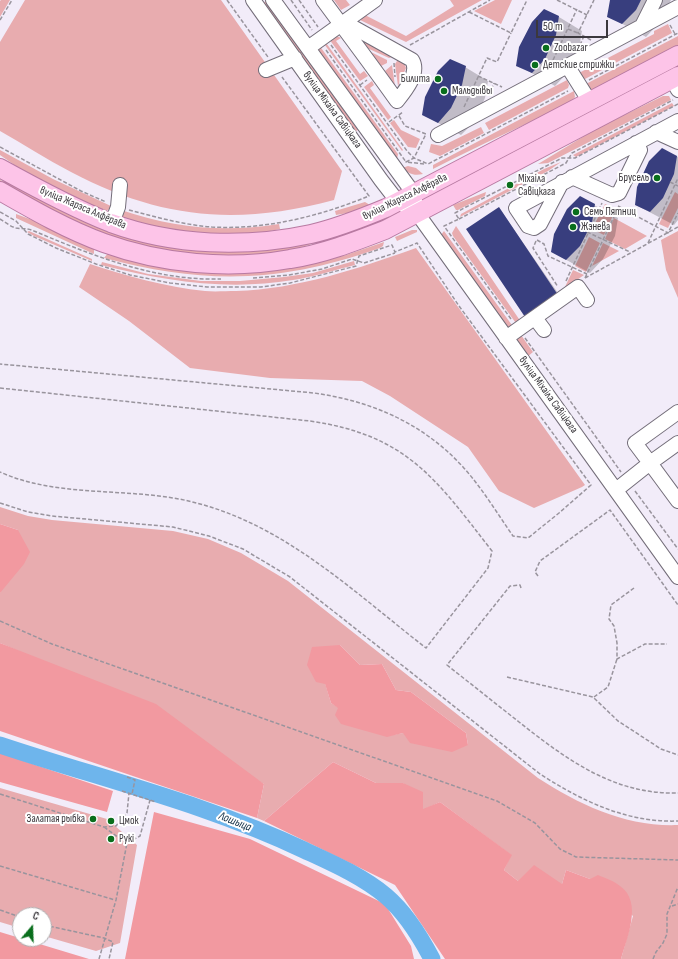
<!DOCTYPE html>
<meta charset="utf-8">
<style>
body{margin:0}
#map{position:relative;width:678px;height:959px;overflow:hidden;background:#f2ecf9;font-family:"Sofia Sans Condensed",sans-serif}
canvas{display:block}
.north{position:absolute;left:12px;top:907px;width:40px;height:40px;box-sizing:border-box;background:#fff;border:1px solid #b1afb1;border-radius:50%;rotate:19deg;font-size:11px;font-weight:700;line-height:16px;text-align:center;color:#3b383d}
.north::after{content:'';display:block;margin:auto;width:14px;height:18px;background:#096e1c;clip-path:polygon(50% 0,100% 100%,50% 72%,0 100%)}
.scale{position:absolute;left:536px;top:20px;width:72px;height:18px;box-sizing:border-box;border:2px solid #3b383d;border-top:0;padding-left:5px;font-size:12px;line-height:14px;white-space:nowrap;color:#3b383d;-webkit-text-stroke:3px #fff;paint-order:stroke}
</style>
<div id="map">
<canvas width="678" height="959"></canvas>
<div class="north">С</div>
<div class="scale">50 m</div>
</div>
<script>
const ctx = document.querySelector('canvas').getContext('2d');
ctx.lineJoin = 'round';
function fill(path, color) { ctx.fillStyle = color; ctx.fill(path, 'evenodd'); }
function stroke(path, color, width, dash) { ctx.strokeStyle = color; ctx.lineWidth = width; ctx.lineCap = dash ? 'butt' : 'round'; ctx.setLineDash(dash || []); ctx.stroke(path); }
function drawText(font, color, halo, rows, align = 'center') {
  ctx.font = font + ' "Sofia Sans Condensed",sans-serif'; ctx.lineWidth = 4; ctx.setLineDash([]); ctx.textBaseline = 'middle'; ctx.strokeStyle = halo; ctx.fillStyle = color; for (const [text, x, y, turn = 0] of rows) {
    ctx.save(); ctx.translate(x, y); ctx.rotate((+turn || 0) * Math.PI / 180); ctx.textAlign = isNaN(turn) ? turn : align; if (halo) ctx.strokeText(text, 0, 0); ctx.fillText(text, 0, 0); ctx.restore();
  }
}
const green = new Path2D(`
 M1,0H10L0,17V1Z
 M25,0H221L342,171L334,200C237,226 160,219 71,172C46,159 23,144 0,131V42Z
 M334,0H346L350,5L341,10Z
 M450,0H482L406,42L360,20L363,14L406,36L454,6Z
 M495,0H512L501,24L474,11Z
 M266,1L358,130L356,131L335,110L260,5Z
 M668,24L672,33L585,79L582,78L579,73L654,34V31Z
 M337,36L341,38L336,41L360,74L364,71L368,76L360,81L329,39Z
 M678,36V45L593,90L588,89L584,85Z
 M324,40L403,150L402,151L322,41Z
 M363,41L393,55L392,57L389,58L367,48Z
 M319,45L398,154L397,159L395,160L317,50Z
 M371,52L387,60V63L381,66Z
 M399,58L403,60L406,68L398,86L395,64Z
 M392,65L395,86L385,71Z
 M567,80L569,85L568,88L489,130L485,123Z
 M372,81L374,85L370,88L391,117L388,120L364,87Z
 M574,91L575,97L572,101C526,125 479,145 433,169V165Z
 M663,96H669L671,100L548,163L538,164L596,129Z
 M672,103L674,106L576,157L573,155Z
 M394,120L401,130L420,139L416,148L408,147L390,123Z
 M481,127L484,133L440,156L429,152L431,144L442,146Z
 M0,150L53,179L111,206V208L105,212L39,182L0,155Z
 M561,162L548,171L460,217L461,214L544,169Z
 M408,166L416,168L423,174C414,176 409,174 402,168Z
 M0,180L157,243L345,233L284,253L225,257L192,255L140,246L93,231L0,183Z
 M486,192L485,196L458,210H456L453,205Z
 M675,192L678,194V208L668,228L659,224Z
 M365,202L370,205L365,210L336,215L335,211Z
 M605,204L616,209L604,235L592,229Z
 M121,210C175,228 223,233 279,224L280,229L247,236L236,237L162,229L124,218L121,216Z
 M16,214L46,225L94,248V254L16,218Z
 M614,218L647,236L625,249L605,239Z
 M456,226L521,322L518,326L453,236L452,233Z
 M412,230H417V232L397,241L395,237Z
 M29,231L92,259V261L34,236L27,232Z
 M444,231L514,328L508,330L441,235Z
 M678,231V298L666,270L661,240Z
 M589,237L600,243L586,272L575,266Z
 M384,242L383,246L380,248C281,283 206,285 104,258L108,253L317,263L346,255Z
 M603,243L619,251L592,266Z
 M416,248L585,485L582,487L534,508L499,491L468,447L390,396L362,381L270,378L190,368L129,321L79,287L90,264C127,276 165,287 205,291C215,292 226,291 236,291C298,289 357,269 416,248Z
 M354,261L355,265C334,270 314,277 293,280C228,291 164,281 101,265L102,262L148,274L201,281H240L284,277L313,273Z
 M573,270L584,275L564,289Z
 M521,335L533,352L526,358L516,341Z
 M0,507L28,516L52,520L173,531L208,539L241,553L288,581L538,778C580,805 626,827 678,825V959H621L633,916L590,879L566,870L562,884L518,881L504,870L511,855L440,802L423,810L403,783H376L333,762L264,821L257,818L264,784L42,661L0,643V593L18,530L0,524ZM340,645L360,665L382,664L396,690L411,692L466,733L468,745L403,733L387,736L331,703L325,683Z
 M0,788L107,819L137,845L120,943L96,951L44,936V915H20V928L0,922Z`);
const forest = new Path2D(`
 M0,524L18,530L30,552L24,564L0,593Z
 M0,643L156,704L264,784L257,818L0,731Z
 M340,645L360,665L382,664L396,690L411,692L466,733L468,745L452,752L410,743L403,733L387,737L341,724L335,715L338,708L331,703L325,684L316,682L307,665L312,647Z
 M0,753L113,791L107,812L0,782Z
 M333,762L376,783H403L423,792V809L440,802L512,855L504,870L518,881L534,865L562,884L566,870L590,879L598,875C605,878 614,881 620,886C643,902 627,938 621,959H445L395,885L264,821Z
 M154,812L250,839L385,904L411,946L414,959H125Z
 M0,932L89,959H0Z`);
const shadow = new Path2D(`
 M611,0H671L659,23L646,37L608,16Z
 M559,17L582,31L579,49L568,72L555,86L517,65Z
 M465,67L488,81L485,98L474,122L461,135L423,115Z
 M662,149L678,157V220L674,225L636,205Z
 M594,205L618,218L615,236L603,259L590,273L552,252Z
 M499,208L560,296L528,318Z`);
const river = new Path2D(`
 M0,745C102,779 207,804 304,850C332,863 362,876 386,896C406,913 420,936 432,959`);
const building = new Path2D(`
 M610,0H641L636,10L622,24L607,17Z
 M544,9L559,16L556,35L545,59L532,73L516,66L519,47L532,22Z
 M450,59L466,66L462,85L451,108L438,123L422,115L425,97L438,71Z
 M662,148L677,156L674,174L663,198L650,212L635,205L637,187L649,161Z
 M580,196L595,204L592,223L580,246L566,260L551,252L554,234L567,209Z
 M499,207L558,295L525,317L466,229Z`);
const path = new Path2D(`
 M227,0L268,57
 M291,0L312,30
 M299,0L318,27
 M557,0L587,15
 M469,12L511,33L527,0
 M0,20L12,0
 M670,25L675,34
 M568,29L578,33
 M591,40L578,33L594,0
 M331,45L407,151L414,158L428,164L568,91
 M410,45L490,0
 M580,45L584,36
 M326,50L406,162
 M553,60L577,9
 M394,63L395,77
 M478,76L502,87
 M589,80L678,33
 M360,85L367,80
 M489,95L494,83
 M464,107L487,58L497,62L511,33
 M399,116L405,126L426,134L414,158L406,162L425,164
 M389,122L403,112
 M0,147L81,191L106,202
 M670,182L678,186
 M618,206L668,233L678,213
 M129,210C156,217 184,225 212,227C266,230 320,216 369,196L282,77
 M0,212L16,221L28,234L56,248L96,264L130,275L170,283L207,287H261L290,283L356,266L359,256L392,245L395,252L417,243L459,306L591,485L559,513L528,538L513,536C497,513 482,488 463,467C423,423 371,401 314,393L0,364
 M0,219C5,222 11,227 16,228C22,229 28,228 34,231C94,256 155,281 221,279
 M459,219L566,163L572,153L673,100
 M587,232L630,252
 M537,240L544,244L548,256L587,274
 M536,241L533,248L558,287
 M648,243L678,178
 M253,278L289,275L322,269L352,259L364,263L395,253
 M585,278L678,227
 M585,278L619,206
 M566,281L602,203
 M511,319L444,226L459,219L455,213L466,207L562,158H575L678,104
 M525,338L621,472
 M0,388L310,421C407,435 436,479 492,551L488,568L426,648C350,589 278,518 179,499C120,488 56,497 0,472
 M635,491L678,549
 M0,503L28,512L52,516L173,527L209,536L243,549L290,577L540,774C582,801 627,823 678,821
 M538,576L535,572L540,561L610,510L678,605
 M521,588L520,585L510,586L447,665C471,684 495,703 519,722C566,759 614,795 678,793
 M634,588L611,605L609,619L614,626L617,643V659L645,644H667
 M0,621L52,644L497,801L535,823L560,849L576,857L678,860
 M507,677L593,697L618,721L661,749L678,755
 M594,697L608,687L617,659
 M127,777L135,780L132,794
 M122,791L156,802
 M0,794L104,827L116,826L127,813L129,793
 M104,827L126,843
 M0,866L115,900
 M672,906L678,904
 M0,910L20,917
 M44,925L104,938L113,942L109,959
 M99,959L116,900L127,843L140,836L150,800
 M653,959L656,952L663,943L667,934V914L678,887`);
const minor = new Path2D(`
 M253,0L381,180L398,202L405,206
 M273,0L414,194L417,213L678,577
 M323,0C348,34 373,67 397,101C405,91 420,73 412,60L351,26L341,24
 M642,26L655,0
 M308,48L375,0
 M568,67L590,102
 M266,70L295,58
 M672,79L678,90
 M656,132L678,142
 M438,135L678,7
 M572,177L612,195L619,193L640,150L636,143
 M562,182L540,224L534,228L528,226L516,208L678,121
 M112,223L118,207L120,185
 M535,318L544,330
 M506,338L578,287L587,300
 M678,443L650,463L678,501
 M616,490L650,463L635,443L678,412`);
const major = new Path2D(`
 M0,168C36,188 73,208 111,223C174,246 246,248 311,234C337,228 362,218 386,208L678,55
 M0,191C33,210 68,230 104,243C162,264 229,270 290,259C323,254 354,242 385,230L678,76`);
const markers = [
 [546,48,4,"#096e1c"],
 [535,65,4,"#096e1c"],
 [438,79,4,"#096e1c"],
 [444,91,4,"#096e1c"],
 [657,178,4,"#096e1c"],
 [510,185,4,"#096e1c"],
 [576,212,4,"#096e1c"],
 [573,227,4,"#096e1c"],
 [93,819,4,"#096e1c"],
 [111,821,4,"#096e1c"],
 [111,839,4,"#096e1c"]
];
const poiNames = [
 ["Zoobazar",554,48],
 ["Детские стрижки",543,65],
 ["Билита",430,79,"right"],
 ["Мальдывы",452,91],
 ["Брусель",649,178,"right"],
 ["Міхаіла",518,179],
 ["Савіцкага",518,192],
 ["Семь Пятниц",584,212],
 ["Жэнева",581,227],
 ["Залатая рыбка",85,819,"right"],
 ["Цмок",119,821],
 ["Рукі",119,839]
];
const streetNames = [
 ["вуліца Міхаіла Савіцкага",332,110,54],
 ["вуліца Жарэса Алфёрава",405,197,-26],
 ["вуліца Жарэса Алфёрава",83,208,23],
 ["вуліца Міхаіла Савіцкага",548,395,54]
];
const waterNames = [
 ["Лошыца",235,822,22]
];
fill(green, '#e8acaf');
fill(forest, '#f299a0');
fill(shadow, '#0003');
stroke(river, '#6eb5ec', 17);
fill(building, '#383e7e');
stroke(minor, '#736d79', 16);
stroke(major, '#b87aa2', 20);
stroke(path, '#99949d', 1.5, [4, 2]);
stroke(minor, '#fff', 14);
stroke(major, '#fdc4e8', 18);
for (const [x, y, r, color] of markers) { const dot = new Path2D(); dot.arc(x, y, r, 0, 2 * Math.PI); ctx.fillStyle = color; ctx.fill(dot); stroke(dot, '#fff', 1.5); }
drawText('11px', '#3b383d', '#fff', poiNames, 'left');
drawText('11px', '#3b383d', '#fff', streetNames);
drawText('italic 12px', '#0f2d44', '#fff', waterNames);
</script>
